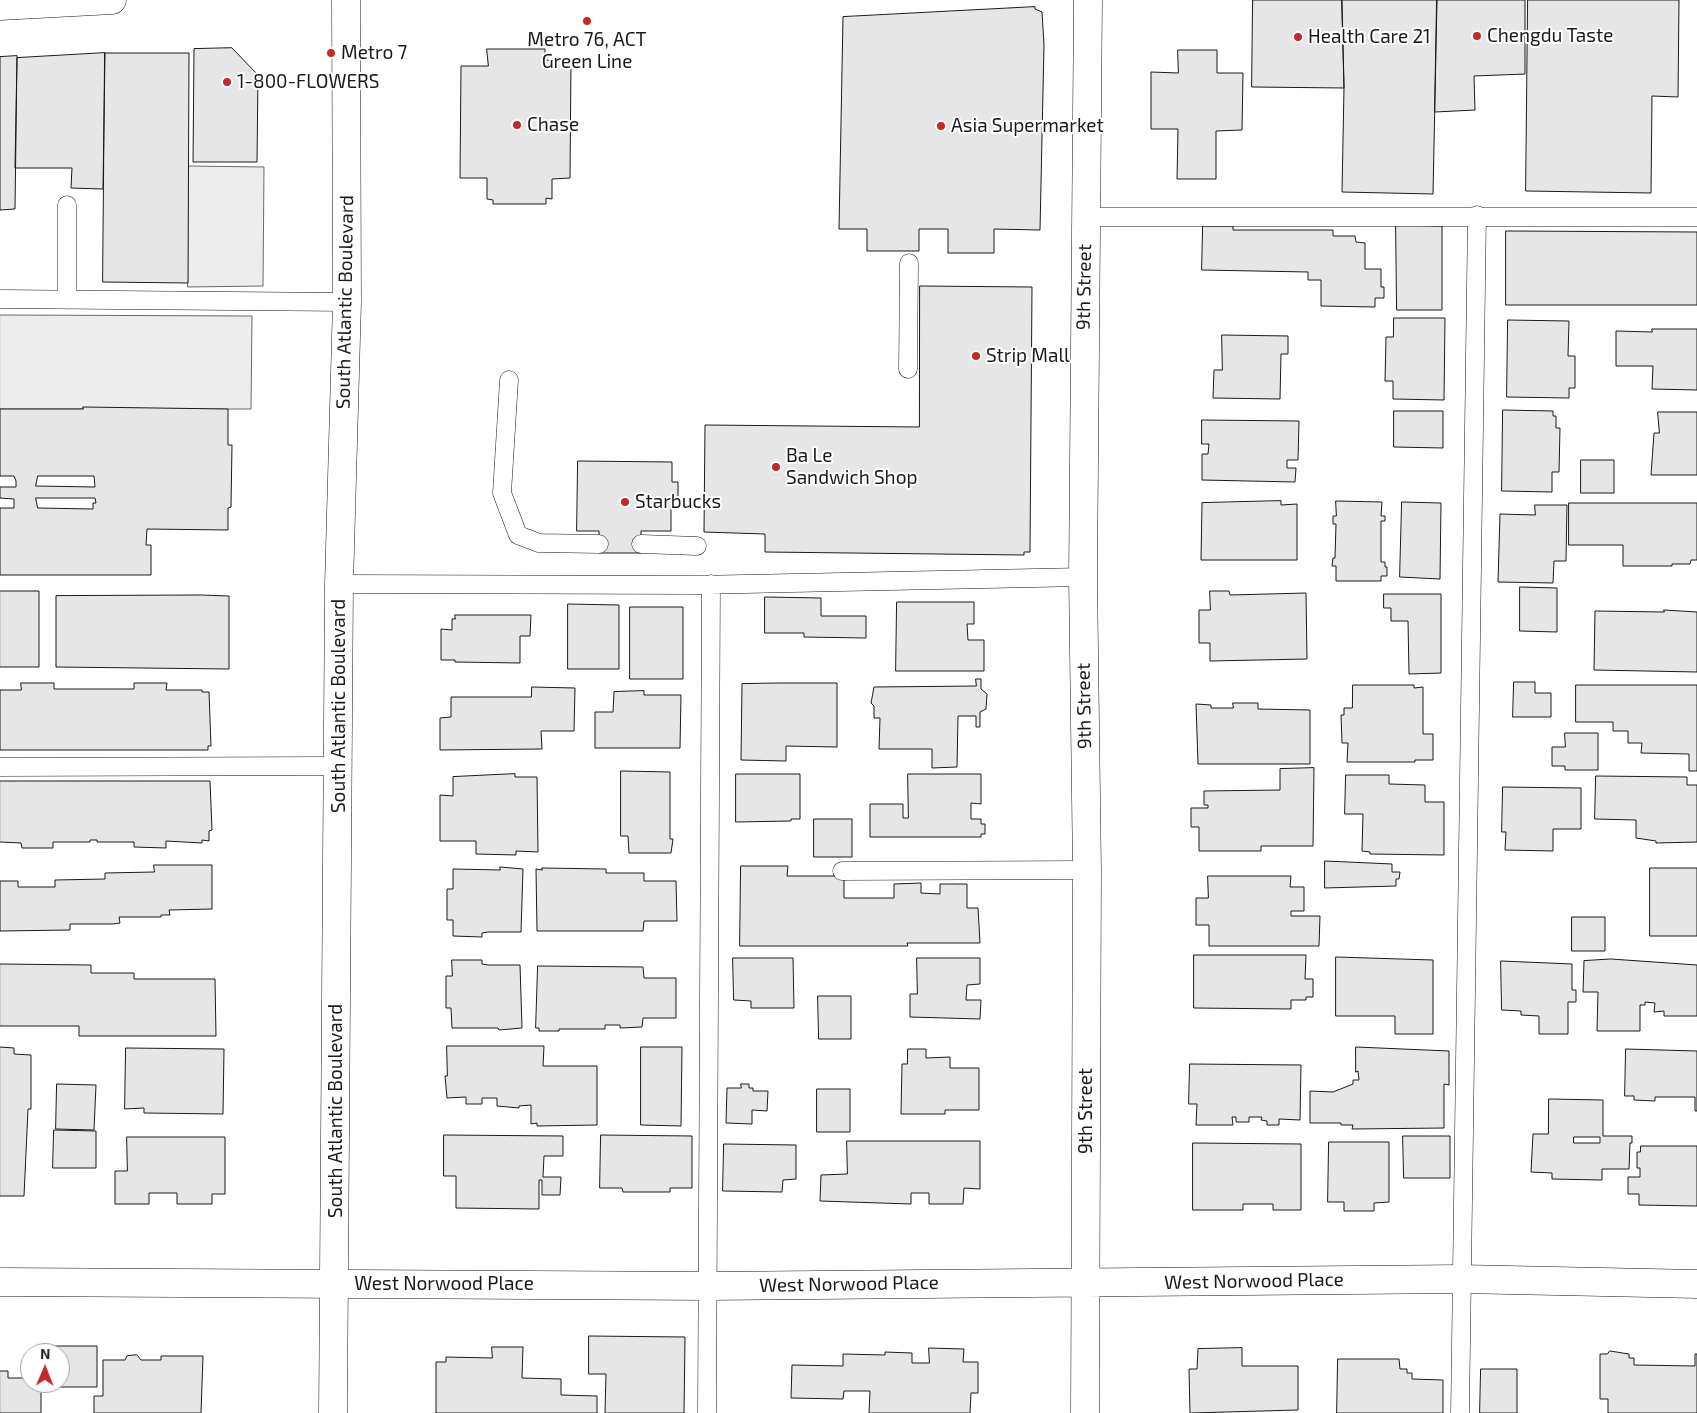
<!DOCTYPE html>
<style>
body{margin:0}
#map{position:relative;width:1697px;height:1413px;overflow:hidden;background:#fff;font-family:"Exo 2",sans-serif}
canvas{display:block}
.north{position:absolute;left:20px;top:1343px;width:50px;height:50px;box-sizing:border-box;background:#fff;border:1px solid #a3a3a3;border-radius:50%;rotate:1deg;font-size:14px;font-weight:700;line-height:20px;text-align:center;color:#1a1a1a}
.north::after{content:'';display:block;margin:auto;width:18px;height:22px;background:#c62828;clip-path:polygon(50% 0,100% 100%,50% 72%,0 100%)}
</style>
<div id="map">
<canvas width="1697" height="1413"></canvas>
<div class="north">N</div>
</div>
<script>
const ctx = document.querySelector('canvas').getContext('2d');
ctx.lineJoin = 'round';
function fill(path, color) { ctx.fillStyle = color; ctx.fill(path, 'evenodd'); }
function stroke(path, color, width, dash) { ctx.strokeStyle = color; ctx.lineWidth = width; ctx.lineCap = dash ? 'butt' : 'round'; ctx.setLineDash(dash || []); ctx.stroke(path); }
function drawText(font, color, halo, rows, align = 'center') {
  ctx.font = font + ' "Exo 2",sans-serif'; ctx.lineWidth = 4; ctx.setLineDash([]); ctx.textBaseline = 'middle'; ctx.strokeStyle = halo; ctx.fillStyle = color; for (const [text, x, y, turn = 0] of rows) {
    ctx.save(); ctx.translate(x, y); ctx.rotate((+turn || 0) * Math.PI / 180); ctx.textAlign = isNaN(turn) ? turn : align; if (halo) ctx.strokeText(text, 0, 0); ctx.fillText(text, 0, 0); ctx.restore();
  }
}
const parking = new Path2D(`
 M188,166L264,167L263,286L188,287Z
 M0,315L252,316L251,409H0Z`);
const building = new Path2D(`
 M1253,0H1342L1344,88L1252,87Z
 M1342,0H1437L1433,194L1342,192L1344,88Z
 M1437,0H1525V74L1474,76L1475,110L1435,112Z
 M1528,0H1679L1678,97L1652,96L1651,193L1526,191Z
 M1035,7V9L1042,12L1044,45L1040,230L994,229V253H948V229H919V251H867V229H839L843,17Z
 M232,48L258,75L257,162H193L194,49Z
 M487,49H545V60L571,61L570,178L552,179V199L546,198V204H493V200L487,199V178H460L461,66H488Z
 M1178,50H1217V73H1243L1242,130L1216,131V179H1177L1178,129H1151V72L1178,73Z
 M105,53L103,189L71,188L72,168H15L17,58Z
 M105,53H189L188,283L103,282Z
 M17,56L15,209L0,210V57Z
 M1396,225L1442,226V310H1397Z
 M1203,226H1233V230H1333V236H1355L1356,242L1365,243V269H1381V287H1384V298H1375V307L1321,306V280H1308V272L1202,270Z
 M1506,231L1697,232V305H1506Z
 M920,286L1032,287L1030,552H1024V555L765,552V534L704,532L705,425L919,427Z
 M1394,318H1445L1444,400L1393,399V381H1385L1386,337H1393Z
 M1508,320L1569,321L1568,356H1575V388H1569V398L1507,397Z
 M1652,329H1697V390L1652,389L1653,366H1616V331L1652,332Z
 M1222,335L1288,336V354H1281L1280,399L1213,398L1214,370H1222Z
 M83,407L228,409V445H232L231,507L228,508V530L147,529L146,545H151V575H0V508H14V499L0,498V487H16V481L14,476H0V409H83ZM38,476H94L95,487L36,486ZM36,498H95L96,503H93V509L38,508Z
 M1503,410L1553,411V416H1556V428H1560L1559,472H1552V492L1502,491Z
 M1394,411H1443V448L1394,447Z
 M1658,412H1697V475H1651L1654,433H1659Z
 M1202,420L1299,421L1298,460H1287V468H1296L1295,482L1202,480V454H1208L1209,444H1202Z
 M1581,460H1614V493H1581Z
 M578,461L672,462V482H678V497H671V531H641V553H599V531H577Z
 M1281,501V505L1297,504V560H1201L1202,503Z
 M1336,501L1382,502L1381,516H1385V521H1381V562H1385V567H1387V576H1381V581H1336V566H1332L1333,558H1335L1336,524H1333V516H1336Z
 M1402,502L1441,503L1440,579L1400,577Z
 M1569,503H1697V560H1691L1690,564H1672V566H1623V545H1569Z
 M1535,505H1567L1566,561H1554L1553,583L1498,582L1500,514L1535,515Z
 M1520,587L1557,588V632L1520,631Z
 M0,591H39V667H0Z
 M1210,591H1229L1230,595L1306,593L1307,659L1210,661V643H1199V610H1210Z
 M1384,594H1441V673L1409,674L1408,621H1391V608H1384Z
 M201,595L229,596V669L56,667V596Z
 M765,597L821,598V616H866V638L804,637V633H765Z
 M897,602H974V624H967L968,640H984V671H896Z
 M568,604L619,605V669H568Z
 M630,607H683V679H630Z
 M1664,610L1697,612V672L1594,670L1595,611L1664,612Z
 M455,615H531L530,636H520V663L455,662V660H441V629L452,630V619H455Z
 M976,679H981V689L987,694L986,709L980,712V727H976V716H958L957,767L932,768V749H879L880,718H874V706L871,703L874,687L976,686Z
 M1514,682H1535V693H1551V717H1513Z
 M21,683H54V689H134V683H167L166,690H202V692H209L211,746H208V750H0V690H21Z
 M778,683H837V747L786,746V761L741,760L742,684Z
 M1353,685H1414V688L1423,687V734H1433V760H1415V762H1347L1348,743H1342L1341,715H1344V708H1352Z
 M1576,685H1697V771H1689V754L1641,753L1642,743H1628V731H1613V722H1576Z
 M532,687L575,688L574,731H541L542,749L440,750V718L451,717V697H531Z
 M644,691V695H681L680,748H595V712H613L614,692Z
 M1233,703H1258V709L1310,710V764H1198L1196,704L1211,705V708H1233Z
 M1565,733H1598V770H1565V766H1552V747H1565Z
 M1314,768L1313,846H1261V851H1199V827H1191V808H1208V805H1204V791L1280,790V769Z
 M621,771L670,772V839H673L671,853H629L628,836H621Z
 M515,774V777H537L538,852L516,851V855L476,854V841H440V795L453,796V777Z
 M736,774H800V819H791V821L736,822Z
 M908,774H981V804L971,803V819H981V824H985V834H981V837H870V804H903V818H908Z
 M1346,775H1389V784L1425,785V802H1444V855L1370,854V852L1362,851L1363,814H1345Z
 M1596,776L1687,777V785H1697V842L1656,843V841L1636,838V820L1595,819Z
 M0,781H210L212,830L209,831V841L202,840V843L166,841V848L134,847V842H97V840H90V842H53V848H22L21,843L0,842Z
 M1503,787L1581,788V829H1553V851L1505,850L1506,832H1502Z
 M814,819H852V857H814Z
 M1325,861L1392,864V872H1400L1399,879H1396V886L1325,888Z
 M154,865H212V909L169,910L170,915H161V917H119L120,923L113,924H70V930L0,931V881H18V887H55V880L105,879V873L154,872Z
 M741,866H788L787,876H844V898H894V884L921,883V893L940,894V884H967V908H978L980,943H907L908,946H740Z
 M500,867L523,869L521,932H488L482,933V937L453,936V920H447V889H453V869L500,870Z
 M542,868L606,869V873H644V881H676L677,921H644L643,931H537L536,869L542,870Z
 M1650,868H1697V936H1650Z
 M1208,876H1291L1290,887H1304V911H1291V916H1320L1319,946H1209V925H1196V898H1208Z
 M1572,917H1605V951H1572Z
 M1194,955H1306L1305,979H1313V997H1306V1000H1291V1009L1194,1008Z
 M1336,957L1433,960V1034H1395V1016H1336Z
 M733,958H793L794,1008H751V1001L734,1000Z
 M917,958H980V984L967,985L966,1000H981L980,1019L910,1017V994H917Z
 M1611,959L1697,965V1016H1664V1011L1654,1012L1655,1003L1645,1002V1005H1640V1031H1597L1598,992H1583L1584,961Z
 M452,960H482V964L488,965H520L522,1028L499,1030L498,1028H452L451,1008H446V976H452Z
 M1501,961L1572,964V990H1576V1002H1568V1034H1539V1016L1521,1015V1011L1502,1010Z
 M0,964L91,965V973H134V979H215L216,1036H79V1026H0Z
 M538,966L643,967L644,978H676V1018H643L642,1027L620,1028V1025H605V1029H559V1031H539V1028H536Z
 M818,996H851V1039H819Z
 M447,1046H544L543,1066H597V1125L537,1126V1123L531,1124V1105L519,1106V1108L497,1106V1098H482V1104H466V1097L447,1098L445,1076H447Z
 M0,1047L14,1048V1054L31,1055V1109H28L24,1196H0Z
 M641,1047H682L681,1126L641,1125Z
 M1356,1047L1449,1051V1085L1444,1084V1128L1352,1129L1353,1125H1341V1123H1310V1091L1333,1092L1353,1084V1080H1359L1358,1071L1356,1072Z
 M126,1048L224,1049L223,1114L144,1113V1108L125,1109Z
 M908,1049H926V1058L950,1057V1068H979V1110H945V1114H901L902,1064H907Z
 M1626,1049L1697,1051V1111H1695V1097H1655V1101L1634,1100V1096H1625Z
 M1190,1064L1301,1065L1300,1120L1279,1119V1125H1267V1121L1261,1120L1262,1117H1249V1122H1236V1117H1232L1233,1125H1196L1197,1104H1189Z
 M57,1084L96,1085L94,1130L56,1129Z
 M741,1084H749V1088H753V1091H768L767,1111L752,1110V1124L726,1123L727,1088H741Z
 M817,1089H850V1132H817Z
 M1549,1099L1603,1100V1136H1632V1143H1630L1629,1169H1602V1180L1552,1179V1173L1531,1172L1533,1134H1548ZM1574,1137H1600V1143H1574Z
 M54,1130L96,1131V1168H53Z
 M444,1135L563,1136V1156H544L543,1177H561L560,1195H542V1180H539V1209L456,1208V1176H444Z
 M601,1135L692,1136V1188H670V1192H623L622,1188H600Z
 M1403,1136H1450V1178H1404Z
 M127,1137H225V1194H212V1204H177V1193H149V1204H115V1171H127Z
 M847,1141H980V1189L964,1188L963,1204H929V1193H911V1204L820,1201L821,1175L847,1174Z
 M1329,1142H1389V1202L1374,1203V1211H1344V1202H1328Z
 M1193,1143L1301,1144V1210H1273V1204H1243V1210H1193Z
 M724,1144L796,1145V1179L783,1180L782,1192L723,1191Z
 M1641,1146H1697V1206L1639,1205V1194H1628V1177H1640V1168H1637V1152H1640Z
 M589,1336L685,1337L684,1413H605L606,1374H589Z
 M53,1346H97V1387H53V1383H60V1353H53Z
 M492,1347H523L522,1378L561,1379V1395L597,1396V1413H436V1362H446V1357L492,1358Z
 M929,1348L964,1349L963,1362H978V1393H971L970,1413H869L870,1391H844L843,1399L791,1398L792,1365L843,1366V1354L885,1355V1352L912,1353V1363H929Z
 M1242,1348V1366H1298V1410L1190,1413L1189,1369H1197L1198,1349Z
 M1610,1351L1629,1354V1358H1634V1365L1695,1366V1354H1697V1413H1608V1399H1600V1354H1607Z
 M137,1355L141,1360H161V1356H203L201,1413H94V1396H103V1360H125L127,1356Z
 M1338,1359H1399L1400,1369H1407V1373H1412V1379L1443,1380V1413H1337Z
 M1481,1369H1517V1413H1480Z
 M0,1371H8V1378H30V1383H41V1413H0Z`);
const service = new Path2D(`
 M67,205V300
 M1085,217H1697
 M0,299L347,302
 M908,369L909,263
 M509,380L502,493L518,535L539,543L599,544
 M641,544L697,546
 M339,584L696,585L1083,577
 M0,767L338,766
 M842,871L1087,870
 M707,1413L711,584
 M1460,1413L1477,215`);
const minor = new Path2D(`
 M0,1282L709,1286L1461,1279L1697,1284
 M1085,1413L1087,870L1083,577L1088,0`);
const primary = new Path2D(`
 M0,6L112,0
 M333,1413L339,584L347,302L346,0`);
const markers = [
 [587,21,5,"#c62828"],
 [1477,36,5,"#c62828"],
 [1298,37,5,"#c62828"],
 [331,53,5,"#c62828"],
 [227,82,5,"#c62828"],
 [517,125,5,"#c62828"],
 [941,126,5,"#c62828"],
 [976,356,5,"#c62828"],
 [776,467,5,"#c62828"],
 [625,502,5,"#c62828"]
];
const poiNames = [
 ["Chengdu Taste",1487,36],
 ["Health Care 21",1308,37],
 ["Metro 76, ACT",587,40,"center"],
 ["Green Line",587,62,"center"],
 ["Metro 7",341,53],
 ["1-800-FLOWERS",237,82],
 ["Chase",527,125],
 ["Asia Supermarket",951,126],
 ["Strip Mall",986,356],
 ["Ba Le",786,456],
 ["Sandwich Shop",786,478],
 ["Starbucks",635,502]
];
const streetNames = [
 ["9th Street",1084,287,-89],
 ["South Atlantic Boulevard",345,302,-89],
 ["South Atlantic Boulevard",339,706,-90],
 ["9th Street",1084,706,-91],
 ["South Atlantic Boulevard",336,1111,-90],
 ["9th Street",1086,1111,-90],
 ["West Norwood Place",1254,1281,-1],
 ["West Norwood Place",444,1284],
 ["West Norwood Place",849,1284,-1]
];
fill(parking, '#ededed');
stroke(parking, '#6a6a6a', 1);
fill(building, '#e6e6e6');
stroke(building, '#1a1a1a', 1);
stroke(service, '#1a1a1a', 19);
stroke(minor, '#1a1a1a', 29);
stroke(primary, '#1a1a1a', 29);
stroke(service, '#fff', 18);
stroke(minor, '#fff', 28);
stroke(primary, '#fff', 28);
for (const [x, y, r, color] of markers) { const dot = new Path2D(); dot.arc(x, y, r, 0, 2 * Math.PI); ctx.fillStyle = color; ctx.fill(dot); stroke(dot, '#fff', 2); }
drawText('19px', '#1a1a1a', '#fff', poiNames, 'left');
drawText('19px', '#1a1a1a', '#fff', streetNames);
</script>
